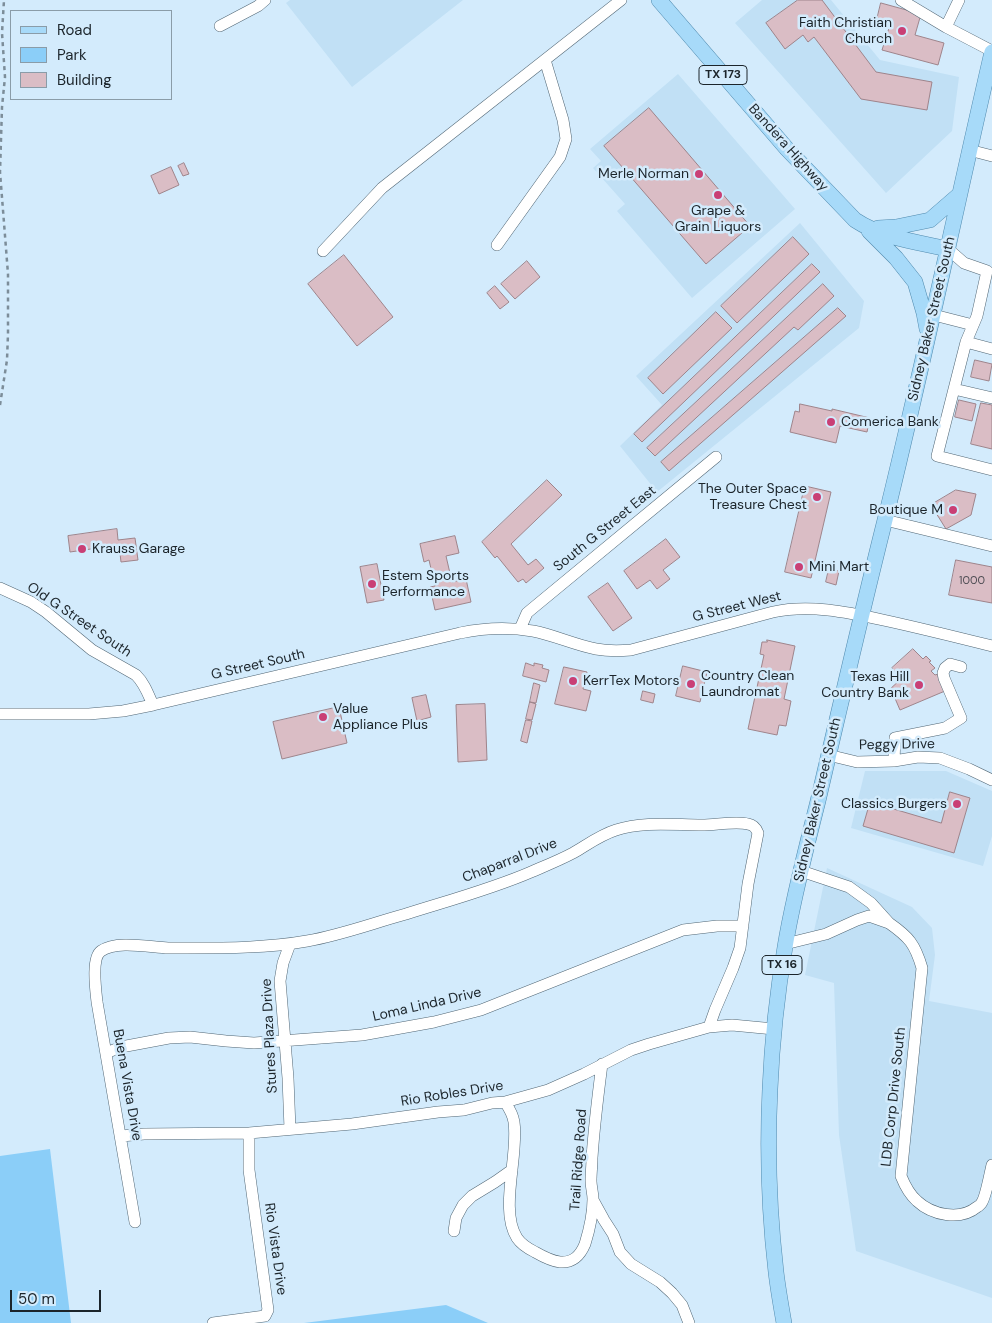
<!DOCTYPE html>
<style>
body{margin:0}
#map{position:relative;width:992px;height:1323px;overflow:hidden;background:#d3ebfc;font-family:"DM Sans",sans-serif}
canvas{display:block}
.legend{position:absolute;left:10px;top:10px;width:162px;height:90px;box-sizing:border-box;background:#d3ebfc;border:1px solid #8a9ca8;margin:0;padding:6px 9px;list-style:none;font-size:15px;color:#1c252b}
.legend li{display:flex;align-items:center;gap:10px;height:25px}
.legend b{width:25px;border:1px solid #8a9ca8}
.scale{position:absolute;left:10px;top:1290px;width:91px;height:22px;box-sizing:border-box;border:2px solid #1c252b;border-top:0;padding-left:6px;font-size:15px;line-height:18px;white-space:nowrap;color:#1c252b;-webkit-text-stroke:4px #d3ebfc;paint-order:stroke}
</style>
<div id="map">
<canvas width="992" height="1323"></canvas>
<ul class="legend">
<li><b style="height:6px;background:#a7daf9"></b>Road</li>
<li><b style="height:14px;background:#8bcef8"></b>Park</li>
<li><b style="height:14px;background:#dabdc5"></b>Building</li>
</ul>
<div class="scale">50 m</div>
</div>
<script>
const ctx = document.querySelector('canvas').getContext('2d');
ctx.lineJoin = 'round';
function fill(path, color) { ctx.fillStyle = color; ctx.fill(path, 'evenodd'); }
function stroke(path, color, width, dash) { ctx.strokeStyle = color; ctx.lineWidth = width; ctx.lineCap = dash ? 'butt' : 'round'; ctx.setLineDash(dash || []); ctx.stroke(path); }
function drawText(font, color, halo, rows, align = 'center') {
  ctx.font = font + ' "DM Sans",sans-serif'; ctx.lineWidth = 5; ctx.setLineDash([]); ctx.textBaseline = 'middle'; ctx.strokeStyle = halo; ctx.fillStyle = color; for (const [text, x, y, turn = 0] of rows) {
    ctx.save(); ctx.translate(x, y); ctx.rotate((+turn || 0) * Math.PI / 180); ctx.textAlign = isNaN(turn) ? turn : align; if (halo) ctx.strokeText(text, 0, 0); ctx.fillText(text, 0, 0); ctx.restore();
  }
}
const built = new Path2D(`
 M290,0H463L352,87L286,3Z
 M762,0H831L880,60L959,77L952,131L886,193L735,23Z
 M678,74L795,209L692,298L617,211L625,204L593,168L601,161L590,149Z
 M800,223L864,301L859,328L657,492L620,446L662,405L636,376Z
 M865,771H946L992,791V836L983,866L851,828Z
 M827,868L912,907L932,928L935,955L929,1001L992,1013V1298L856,1251L839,1135L834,983L805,975Z`);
const green = new Path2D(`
 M50,1149L71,1323H0V1156Z
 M446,1305L488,1323H304Z`);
const building = new Path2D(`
 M798,0H822L876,72L932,82L927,110L861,99L814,37L808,42L803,35L785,49L766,23Z
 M881,3L921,14L915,35L944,43L938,65L882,50L889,28L876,24Z
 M649,108L750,226L706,264L604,146Z
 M184,163L189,174L183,176L178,166Z
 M171,167L179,185L159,194L151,176Z
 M793,237L809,254L737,323L721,306Z
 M344,255L393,317L357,346L308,284Z
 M527,261L540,277L515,299L501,284Z
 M812,264L820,272L642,442L634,434Z
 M823,284L834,296L798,330L794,327L655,456L647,448Z
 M495,286L509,302L500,309L487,293Z
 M838,308L846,316L669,471L661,462Z
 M716,312L732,328L663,394L648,378Z
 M975,360L992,364L989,381L971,377Z
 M959,400L976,404L972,421L955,417Z
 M981,403L992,405V449L971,444Z
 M800,404L832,411V409L870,418L867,432L840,426L836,443L790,432L795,411L799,412Z
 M547,480L562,495L511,544L528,565L536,559L544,568L526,583L523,579L518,582L497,556L495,558L482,542Z
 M805,486L831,492L811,578L785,572Z
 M956,490L976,494L971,515L946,529L931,505Z
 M117,529L118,540L135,538L138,560L121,562L119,545L70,552L68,536Z
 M455,536L459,553L446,556L452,582L466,579L471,602L435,610L430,587L435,586L429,560L424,562L420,544Z
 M666,539L680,557L663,570L670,579L657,589L650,580L637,589L624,571Z
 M956,560L992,567V603L949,595Z
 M377,564L384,600L367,603L360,567Z
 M829,569L839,571L836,585L826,582Z
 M608,583L632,618L613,631L588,597Z
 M767,640L795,646L784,699L791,701L786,726L779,725L777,735L748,729L764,655L760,654L762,642H767Z
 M913,649L923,659L926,656L931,661L929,662L935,668L931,671L935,675L938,674L945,691L900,710L894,696L889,690L901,679L892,668Z
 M526,663L534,666V663L543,665L542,668L549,670L546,682L523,676Z
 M683,666L707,672L700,702L676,696Z
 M564,667L587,672L583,689L591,691L586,711L555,704Z
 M534,683L540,685L536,703L530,702Z
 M643,691L655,694L653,703L641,700Z
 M426,695L431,717L417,721L412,698Z
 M530,702L536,704L532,720L526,719Z
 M485,704L487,760L458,762L456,705Z
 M339,707L347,743L282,759L273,722Z
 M526,720L532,721L527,743L521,741Z
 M950,792L970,798L954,853L863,826L870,802L941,823Z`);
const path = new Path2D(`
 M0,405L7,360L8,334V274L0,172L2,107L5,77L2,33L4,0`);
const minor = new Path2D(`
 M901,0L946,27L992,51
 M220,26L258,6L265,0
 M946,27L959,0
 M969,150L992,156
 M497,245L560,157L566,139L563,120L545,60
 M948,249L964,263L987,271L977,316L966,342
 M323,251L382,188L621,0
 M926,313L973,325
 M954,389L966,342L992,349
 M992,398L954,389L937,456L992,470
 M885,520L992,546
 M0,588L31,602L46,612L92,650L136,675C145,684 148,694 153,705
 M520,629L527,613L533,608L716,457
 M0,714H89L123,711L153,705L460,633C484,628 508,627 533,631C554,635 575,645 596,649C607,651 619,651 631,650L773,612C809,604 847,612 883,620C920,628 956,637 992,646
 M828,755L857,762L894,761L918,757L940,758L969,769L992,780
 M894,761L895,738L945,728L961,718L944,678L943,673L945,668L950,664L961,667
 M889,923C909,937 915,944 922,968L901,1176C905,1186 909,1194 917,1201C932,1215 960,1221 977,1207C978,1207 982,1203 982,1202C986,1196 990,1173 992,1165
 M290,944L283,963L280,981L288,1078L290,1129
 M785,944L826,934L857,920L869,916L889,923L871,903L849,887L801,871
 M106,1053L121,1047L169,1038L190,1037L226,1041L254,1043L362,1035L434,1022L481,1010L683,930L717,926H743
 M505,1102C509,1108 513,1115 514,1122C519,1155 499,1210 517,1238C521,1244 529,1249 535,1252C542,1256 551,1261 560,1262C573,1263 580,1256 585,1244C589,1231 593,1213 593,1199C593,1193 591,1187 591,1181C591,1173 592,1165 592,1158C594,1126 598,1095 602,1064
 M121,1136L144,1134L249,1133L352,1124L438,1112L464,1110L492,1103L505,1102L548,1090L584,1074L631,1050L649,1044L709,1027L732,1025L774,1029
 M593,1200L604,1220L613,1234L620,1252L631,1264L660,1282L672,1293L682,1305L689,1323
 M135,1222L97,1002C96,992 91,958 101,951C116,940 149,947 168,948C174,948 180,948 187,948C227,948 268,948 307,941C341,935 373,923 406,914C447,901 492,889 531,872C545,866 560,860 573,853C587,845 600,835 616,830C643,821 674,825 702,825C716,825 735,821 748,824C754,825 756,828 758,833L748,884L740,948L733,968L715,1010L709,1027
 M454,1231L456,1218L463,1205L472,1196L495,1182L512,1170
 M213,1323L265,1316L268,1310L249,1170V1133`);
const major = new Path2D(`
 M659,0L787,149L855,220C882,238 917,242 948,249
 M878,228L896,227L930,220L960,194
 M869,231L896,258L915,282L924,313L927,329
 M784,1323C781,1306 778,1289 776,1272C769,1211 767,1150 770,1089C772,1042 777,994 785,947C793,898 806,849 818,801C840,706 862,611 886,516C924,362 956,207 992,52`);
const markers = [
 [902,31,5,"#c93f75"],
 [699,174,5,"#c93f75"],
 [718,195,5,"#c93f75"],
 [831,422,5,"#c93f75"],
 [817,497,5,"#c93f75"],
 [953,510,5,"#c93f75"],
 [82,549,5,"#c93f75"],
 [799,567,5,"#c93f75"],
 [372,584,5,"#c93f75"],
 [573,681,5,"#c93f75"],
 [691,684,5,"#c93f75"],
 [919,685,5,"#c93f75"],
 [323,717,5,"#c93f75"],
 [957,804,5,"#c93f75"]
];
const numberNames = [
 ["1000",972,581]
];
const shields = [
 [723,75,48],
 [782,965,40]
];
const shieldNames = [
 ["TX 173",723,75],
 ["TX 16",782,965]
];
const poiNames = [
 ["Faith Christian",892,23,"right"],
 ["Church",892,39,"right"],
 ["Merle Norman",689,174,"right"],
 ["Grape &",718,211,"center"],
 ["Grain Liquors",718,227,"center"],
 ["Comerica Bank",841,422],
 ["The Outer Space",807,489,"right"],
 ["Treasure Chest",807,505,"right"],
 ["Boutique M",943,510,"right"],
 ["Krauss Garage",92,549],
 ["Mini Mart",809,567],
 ["Estem Sports",382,576],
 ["Performance",382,592],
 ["Country Clean",701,676],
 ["Laundromat",701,692],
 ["Texas Hill",909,677,"right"],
 ["Country Bank",909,693,"right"],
 ["KerrTex Motors",583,681],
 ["Value",333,709],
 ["Appliance Plus",333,725],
 ["Classics Burgers",947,804,"right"]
];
const streetNames = [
 ["Bandera Highway",788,148,48],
 ["Sidney Baker Street South",932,319,-77],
 ["South G Street East",605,529,-39],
 ["G Street West",737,607,-14],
 ["Old G Street South",79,620,34],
 ["G Street South",258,665,-13],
 ["Peggy Drive",897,745,-1],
 ["Sidney Baker Street South",818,800,-77],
 ["Chaparral Drive",510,861,-21],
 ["Loma Linda Drive",427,1005,-13],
 ["Stures Plaza Drive",270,1036,-93],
 ["Buena Vista Drive",127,1085,80],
 ["Rio Robles Drive",452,1094,-9],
 ["LDB Corp Drive South",894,1097,-84],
 ["Trail Ridge Road",579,1160,-86],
 ["Rio Vista Drive",275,1249,82]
];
fill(built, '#c1e0f5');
fill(green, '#8bcef8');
fill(building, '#dabdc5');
stroke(building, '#9e848b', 1);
stroke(minor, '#516674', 12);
stroke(major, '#508aae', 16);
stroke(path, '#7c8d99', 2.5, [4, 4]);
stroke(minor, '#fff', 11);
stroke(major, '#a7daf9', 15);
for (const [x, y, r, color] of markers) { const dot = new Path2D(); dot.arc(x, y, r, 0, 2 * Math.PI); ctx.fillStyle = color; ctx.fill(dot); stroke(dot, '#d3ebfc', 2); }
drawText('11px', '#4c4b52', null, numberNames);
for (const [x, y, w] of shields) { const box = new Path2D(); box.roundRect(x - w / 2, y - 9.5, w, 19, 4); ctx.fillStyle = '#d3ebfc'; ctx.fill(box); stroke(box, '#1c252b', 1); }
drawText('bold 12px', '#1c252b', null, shieldNames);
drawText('14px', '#1c252b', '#d3ebfc', poiNames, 'left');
drawText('14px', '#1c252b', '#d3ebfc', streetNames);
</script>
